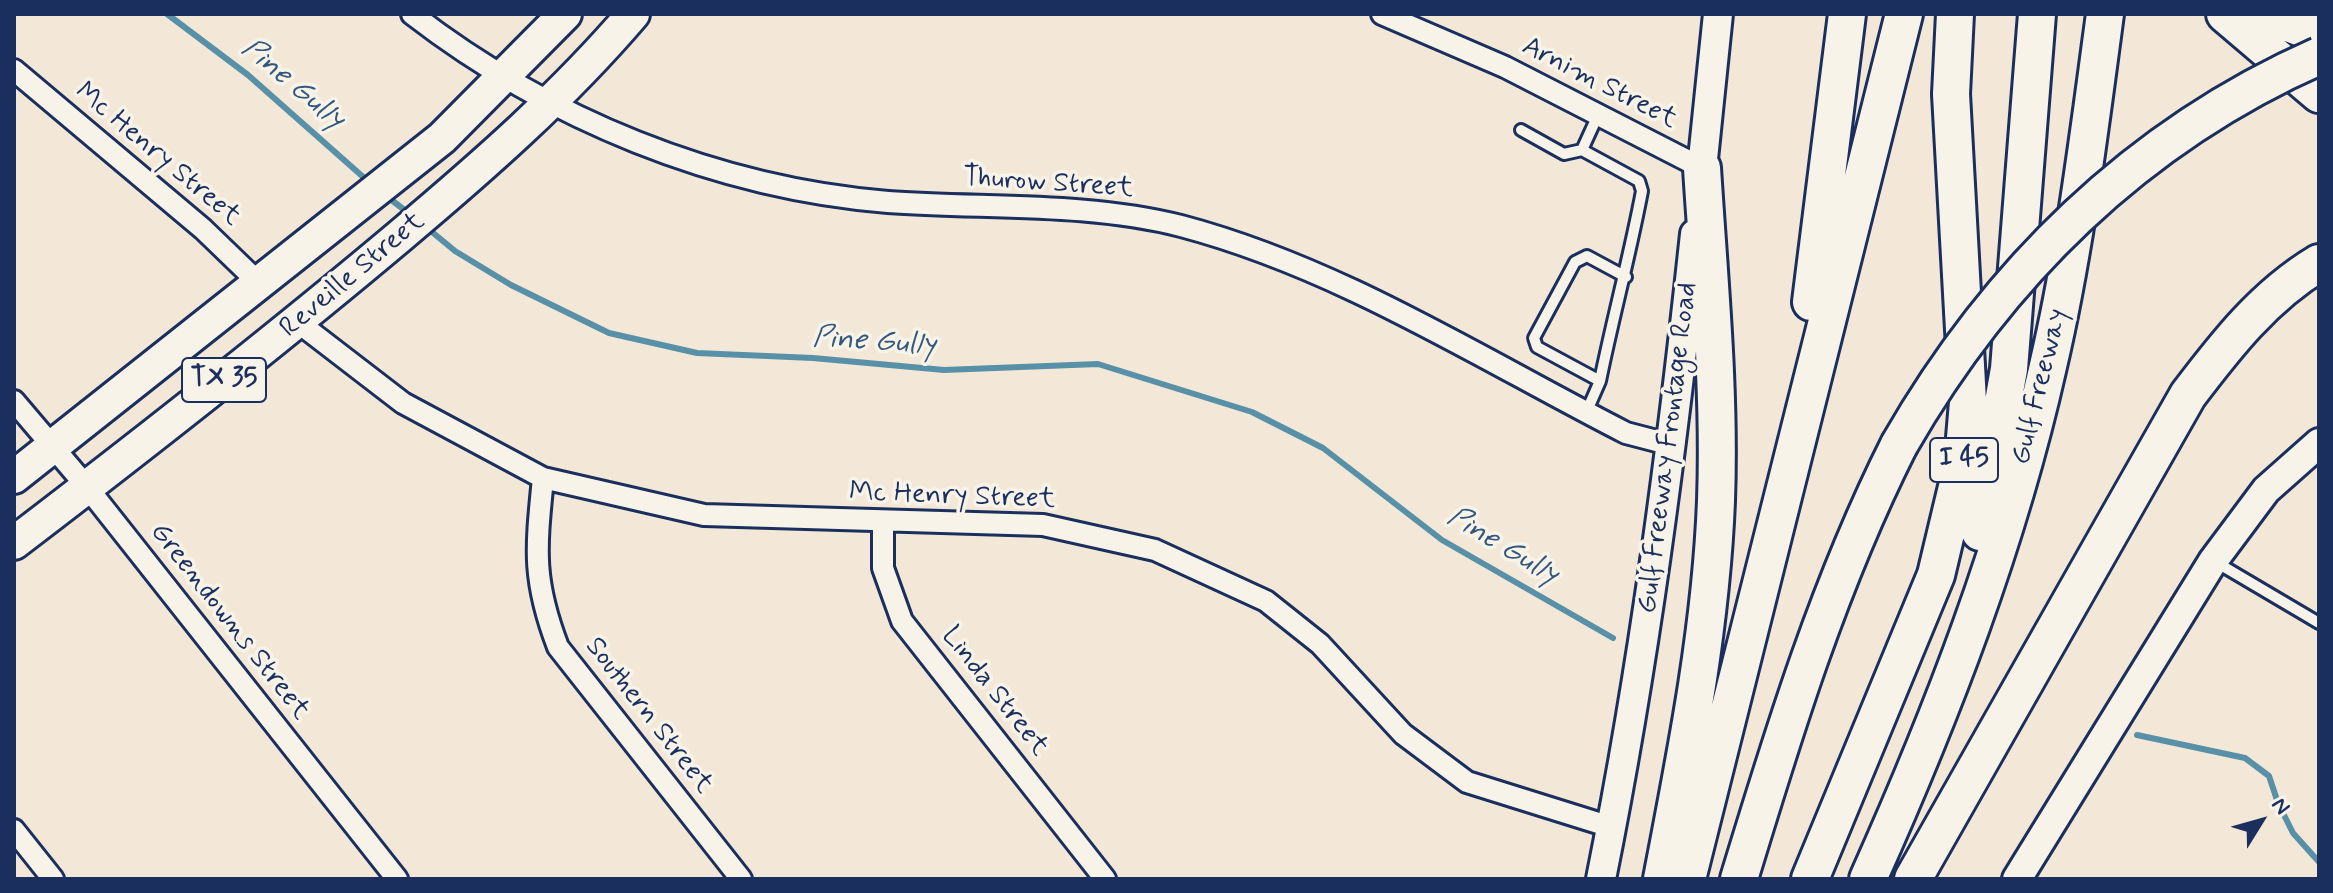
<!DOCTYPE html>
<style>
body{margin:0}
#map{position:relative;width:2333px;height:893px;overflow:hidden;background:#f3e8d7;font-family:Mynerve,sans-serif}
canvas{display:block}
.frame{position:absolute;inset:0;border:16px solid #1b2f5e;pointer-events:none}
.north{position:absolute;left:2221px;top:781px;width:80px;height:80px;-webkit-text-stroke:6px #f7f3e8;paint-order:stroke;rotate:53deg;font-size:22px;font-weight:700;line-height:32px;text-align:center;color:#1b2f5e}
.north::after{content:'';display:block;margin:auto;width:28px;height:36px;background:#1b2f5e;clip-path:polygon(50% 0,100% 100%,50% 72%,0 100%)}
</style>
<div id="map">
<canvas width="2333" height="893"></canvas>
<div class="frame"></div>
<div class="north">N</div>
</div>
<script>
const ctx = document.querySelector('canvas').getContext('2d');
ctx.lineJoin = 'round';
function stroke(path, color, width, dash) { ctx.strokeStyle = color; ctx.lineWidth = width; ctx.lineCap = dash ? 'butt' : 'round'; ctx.setLineDash(dash || []); ctx.stroke(path); }
function drawText(font, color, halo, rows, align = 'center') {
  ctx.font = font + ' Mynerve,sans-serif'; ctx.lineWidth = 7; ctx.setLineDash([]); ctx.textBaseline = 'middle'; ctx.strokeStyle = halo; ctx.fillStyle = color; for (const [text, x, y, turn = 0] of rows) {
    ctx.save(); ctx.translate(x, y); ctx.rotate((+turn || 0) * Math.PI / 180); ctx.textAlign = isNaN(turn) ? turn : align; if (halo) ctx.strokeText(text, 0, 0); ctx.fillText(text, 0, 0); ctx.restore();
  }
}
const stream = new Path2D(`
 M167,14L248,75L370,183
 M385,195L411,215
 M426,227L455,251L511,285L609,333L697,353L813,358L944,370L1098,364L1252,412L1323,448L1442,540L1613,638
 M2137,735L2245,758L2269,776L2278,803L2293,833L2319,862`);
const lane = new Path2D(`
 M1598,115L1582,150L1639,181L1642,191C1630,255 1613,317 1600,381L1537,347L1534,338L1575,262L1587,256L1626,277
 M1521,130L1564,154L1582,150
 M1586,413L1600,381
 M2214,561L2319,623`);
const street = new Path2D(`
 M412,14C548,119 717,188 888,202C985,209 1086,202 1181,226C1340,268 1481,359 1626,433L1672,445
 M1382,14L1505,67L1702,168
 M14,70L203,229L260,284
 M299,323L403,403L543,478L704,515L1043,525L1155,550L1266,601L1320,644L1403,734L1467,782L1611,827
 M14,401L87,487L397,879
 M543,478C536,549 532,579 558,647L741,879
 M883,521V568L902,621L1105,879
 M14,830L53,879`);
const secondary = new Path2D(`
 M1700,188L1718,14
 M1601,879C1644,665 1672,450 1695,234
 M2017,879L2213,561L2266,490L2319,443`);
const primary = new Path2D(`
 M14,477L442,138L565,14
 M14,543C145,443 274,342 400,236C483,166 562,97 633,14`);
const highway = new Path2D(`
 M2225,14L2319,94
 M2265,14L2319,35
 M1811,302L1847,14
 M1980,532L2009,369L2037,14
 M1662,879C1686,754 1711,629 1716,501C1720,390 1709,279 1702,168
 M1687,879L1904,14
 M1739,879C1784,731 1829,584 1899,445
 M1810,879L1936,575L1963,462L1968,402L1951,94L1955,14
 M1868,879C1942,714 2008,544 2048,366C2075,250 2089,132 2105,14
 M1913,879L2188,395C2226,345 2264,296 2319,263`);
const highwayBridge = new Path2D(`
 M1899,445C1997,274 2137,136 2319,56`);
const shields = [
 [224,380,84],
 [1964,460,68]
];
const shieldNames = [
 ["TX 35",224,380],
 ["I 45",1964,460]
];
const streetNames = [
 ["Arnim Street",1599,84,27],
 ["Mc Henry Street",157,155,40],
 ["Thurow Street",1048,184,4],
 ["Reveille Street",353,276,-40],
 ["Gulf Freeway",2041,387,-76],
 ["Gulf Freeway Frontage Road",1669,448,-83],
 ["Mc Henry Street",952,497,2],
 ["Greendowns Street",229,622,52],
 ["Linda Street",994,692,52],
 ["Southern Street",648,716,52]
];
const waterNames = [
 ["Pine Gully",292,85,40],
 ["Pine Gully",874,343,4],
 ["Pine Gully",1502,547,31]
];
stroke(stream, '#5890a7', 6);
stroke(lane, '#1b2f5e', 16);
stroke(street, '#1b2f5e', 26);
stroke(secondary, '#1b2f5e', 34);
stroke(primary, '#1b2f5e', 38);
stroke(highway, '#1b2f5e', 42);
stroke(lane, '#f7f3e8', 10);
stroke(street, '#f7f3e8', 20);
stroke(secondary, '#f7f3e8', 28);
stroke(primary, '#f7f3e8', 32);
stroke(highway, '#f7f3e8', 36);
stroke(highwayBridge, '#1b2f5e', 42, []);
stroke(highwayBridge, '#f7f3e8', 36);
for (const [x, y, w] of shields) { const box = new Path2D(); box.roundRect(x - w / 2, y - 22, w, 44, 6); ctx.fillStyle = '#f7f3e8'; ctx.fill(box); stroke(box, '#1b2f5e', 2); }
drawText('bold 26px', '#1b2f5e', null, shieldNames);
drawText('28px', '#1b2f5e', '#f7f3e8', streetNames);
drawText('italic 30px', '#34587c', '#f7f3e8', waterNames);
</script>
